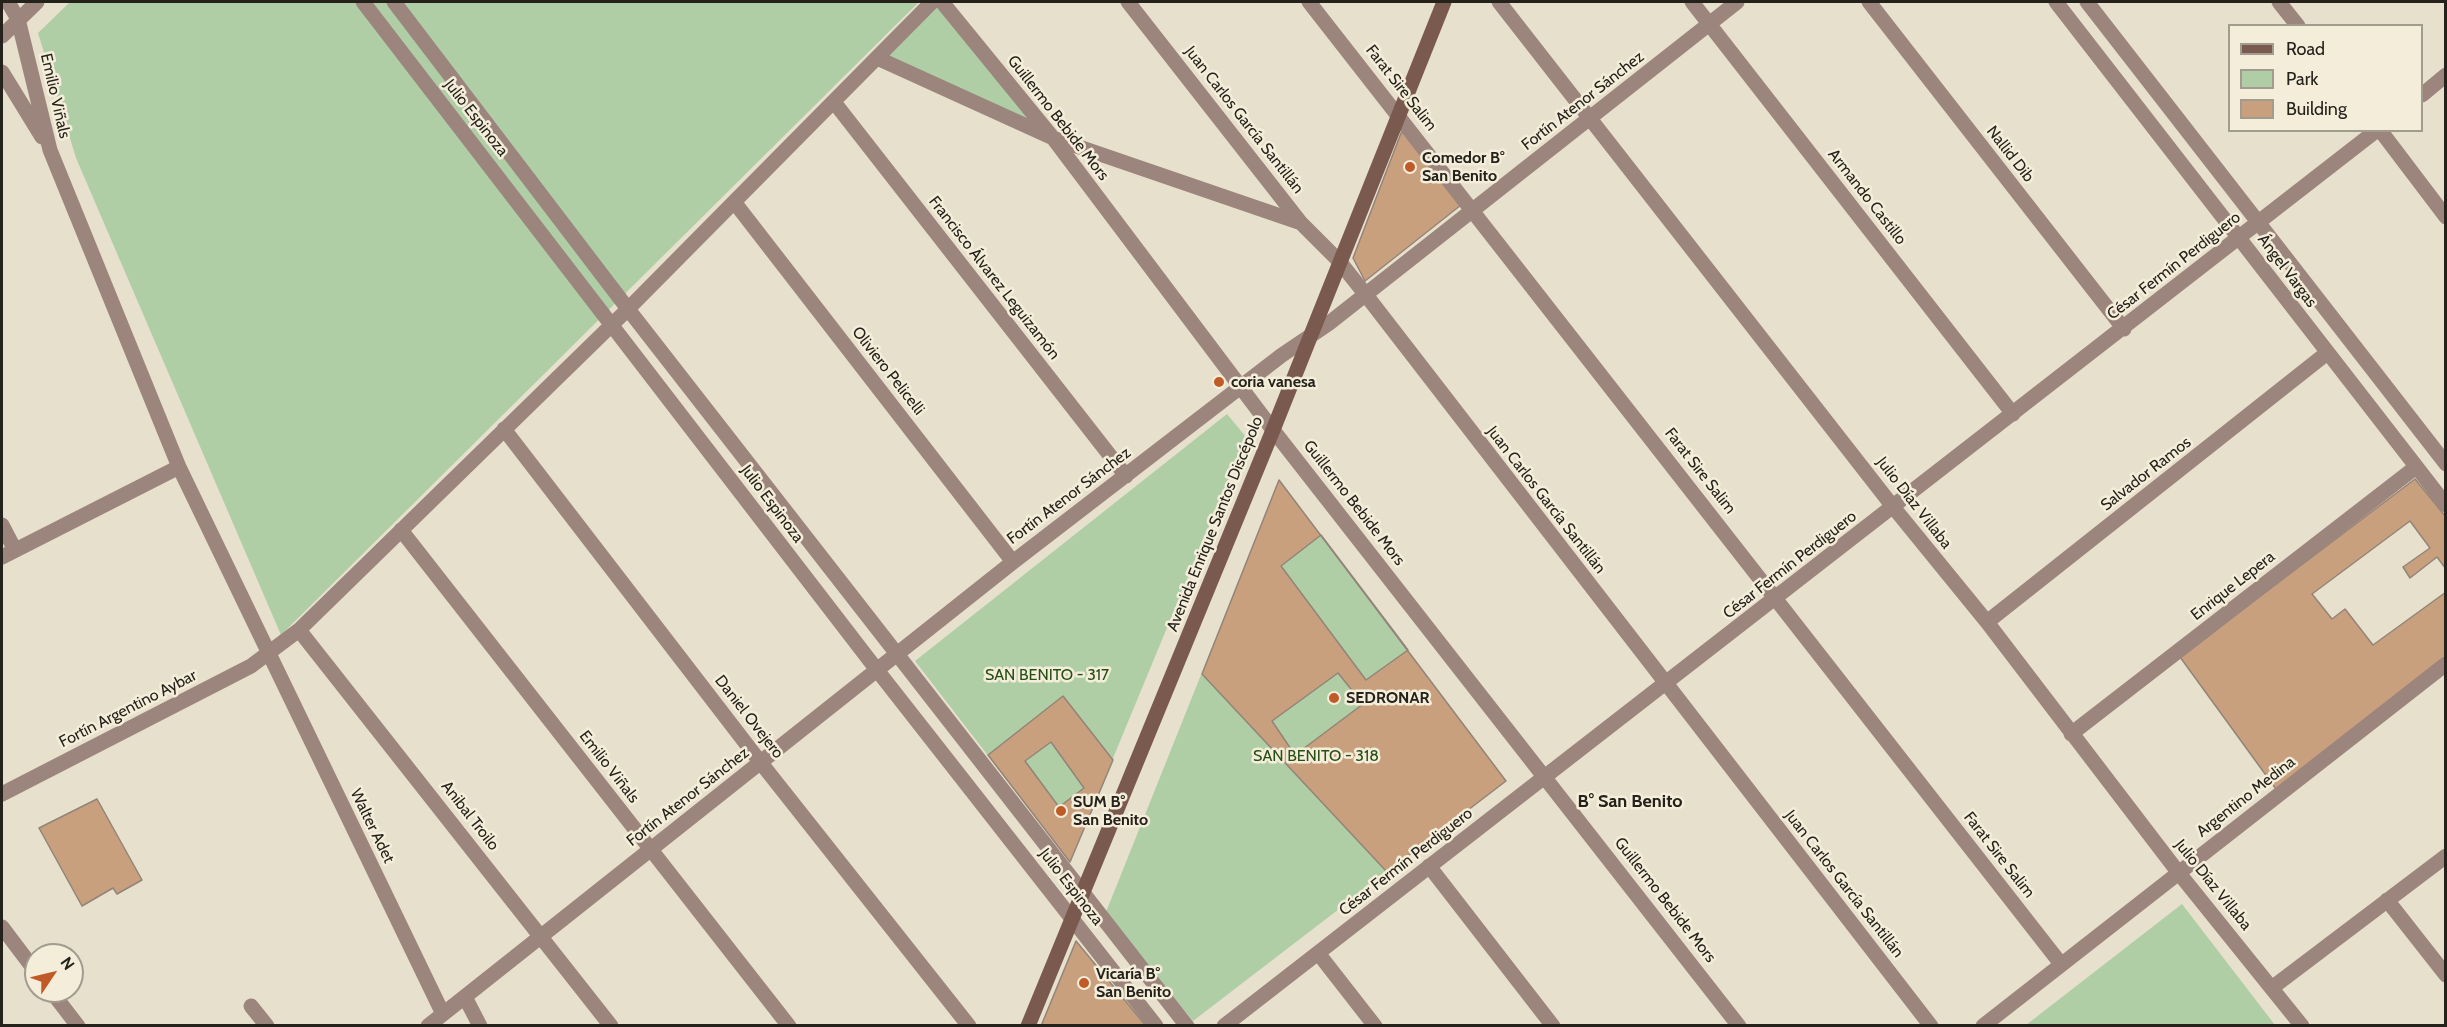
<!DOCTYPE html>
<meta charset="utf-8">
<style>
body{margin:0}
#map{position:relative;width:2447px;height:1027px;overflow:hidden;background:#e7e0cd;font-family:Cabin,sans-serif}
canvas{display:block}
.frame{position:absolute;inset:0;border:3px solid #25221b;pointer-events:none}
.legend{position:absolute;left:2228px;top:24px;width:195px;height:108px;box-sizing:border-box;background:#f4edda;border:2px solid #a19c8e;margin:0;padding:8px 10px;list-style:none;font-size:18px;color:#25221b}
.legend li{display:flex;align-items:center;gap:12px;height:30px}
.legend b{width:30px;border:2px solid #a19c8e}
.north{position:absolute;left:24px;top:943px;width:60px;height:60px;box-sizing:border-box;background:#f4edda;border:2px solid #a19c8e;border-radius:50%;rotate:55deg;font-size:16px;font-weight:700;line-height:24px;text-align:center;color:#25221b}
.north::after{content:'';display:block;margin:auto;width:21px;height:27px;background:#c05b28;clip-path:polygon(50% 0,100% 100%,50% 72%,0 100%)}
</style>
<div id="map">
<canvas width="2447" height="1027"></canvas>
<div class="frame"></div>
<ul class="legend">
<li><b style="height:8px;background:#7a5a4e"></b>Road</li>
<li><b style="height:16px;background:#b0cea6"></b>Park</li>
<li><b style="height:16px;background:#c9a07e"></b>Building</li>
</ul>
<div class="north">N</div>
</div>
<script>
const ctx = document.querySelector('canvas').getContext('2d');
ctx.lineJoin = 'round';
function fill(path, color) { ctx.fillStyle = color; ctx.fill(path, 'evenodd'); }
function stroke(path, color, width, dash) { ctx.strokeStyle = color; ctx.lineWidth = width; ctx.lineCap = dash ? 'butt' : 'round'; ctx.setLineDash(dash || []); ctx.stroke(path); }
function drawText(font, color, halo, rows, align = 'center') {
  ctx.font = font + ' Cabin,sans-serif'; ctx.lineWidth = 5; ctx.setLineDash([]); ctx.textBaseline = 'middle'; ctx.strokeStyle = halo; ctx.fillStyle = color; for (const [text, x, y, turn = 0] of rows) {
    ctx.save(); ctx.translate(x, y); ctx.rotate((+turn || 0) * Math.PI / 180); ctx.textAlign = isNaN(turn) ? turn : align; if (halo) ctx.strokeText(text, 0, 0); ctx.fillText(text, 0, 0); ctx.restore();
  }
}
const green = new Path2D(`
 M70,2H919L281,635L76,158L38,33Z
 M937,3L1036,125L884,59Z
 M1227,414L1246,437L1070,862L915,661Z
 M1279,480L1506,781L1193,1021L1106,912Z
 M2182,904L2275,1025H2026Z`);
const building = new Path2D(`
 M1403,128L1461,205L1365,281L1353,258Z
 M2415,479L2446,517V656L2276,789L2180,657Z
 M1279,480L1506,781L1387,872L1202,674Z
 M2410,521L2430,548L2403,567L2410,578L2437,557L2446,569V592L2373,645L2345,609L2332,619L2312,594Z
 M1321,535L1408,650L1366,680L1281,566Z
 M1338,673L1363,704L1295,755L1272,721Z
 M1063,696L1113,760L1070,862L988,755Z
 M1051,742L1084,788L1059,807L1025,761Z
 M97,799L142,880L117,894L113,888L82,906L39,828Z
 M1076,941L1146,1026H1041Z`);
const street = new Path2D(`
 M8,2L18,19L50,150L179,467L443,1014
 M363,2L877,670L1156,1026
 M394,2L628,309L1187,1026
 M942,2L1053,138L1273,430L1739,1026
 M1128,2L1301,223L1339,261L1366,295L1931,1026
 M1309,2L2061,964
 M1499,2L1894,508L1987,622L2178,872L2302,1026
 M1692,2L2013,414
 M1869,2L2124,329
 M2056,2L2446,505
 M2087,2L2446,464
 M2279,2L2298,26
 M2,36L37,2
 M877,58L1053,138L1301,223
 M2,72L42,137
 M2422,95L2446,75
 M834,102L1126,476
 M2380,130L2446,217
 M735,203L1013,562
 M504,429L761,763L969,1026
 M2,525L15,550
 M401,530L789,1026
 M2,557L179,467
 M1987,622L2327,353
 M299,630L611,1026
 M2071,734L2416,467
 M2,794L251,666L299,630L628,309L932,2
 M1429,866L1553,1026
 M2387,900L2446,975
 M2,927L36,972
 M1318,953L1375,1026
 M2273,987L2446,856
 M51,991L78,1026
 M465,997L480,1026
 M251,1006L267,1026
 M428,1026L1013,562L1282,355L1328,324L1737,2
 M1224,1026L2377,130
 M1983,1026L2446,664`);
const secondary = new Path2D(`
 M1028,1026L1273,430L1444,2`);
const markers = [
 [1410,167,6,"#c05b28"],
 [1219,382,6,"#c05b28"],
 [1334,698,6,"#c05b28"],
 [1061,811,6,"#c05b28"],
 [1084,983,6,"#c05b28"]
];
const streetNames = [
 ["Farat Sire Salim",1401,88,52],
 ["Emilio Viñals",55,96,77],
 ["Fortín Atenor Sánchez",1583,101,-38],
 ["Julio Espinoza",476,118,52],
 ["Guillermo Bebide Mors",1058,118,52],
 ["Juan Carlos García Santillán",1244,120,52],
 ["Nallid Dib",2010,154,52],
 ["Armando Castillo",1867,197,52],
 ["César Fermín Perdiguero",2174,266,-38],
 ["Ángel Vargas",2287,271,53],
 ["Francisco Álvarez Leguizamón",994,278,52],
 ["Oliviero Pelicelli",888,371,52],
 ["Farat Sire Salim",1700,471,52],
 ["Salvador Ramos",2146,474,-38],
 ["Fortín Atenor Sánchez",1069,496,-37],
 ["Juan Carlos García Santillán",1546,500,52],
 ["Guillermo Bebide Mors",1354,503,52],
 ["Julio Díaz Villaba",1914,503,52],
 ["Julio Espinoza",772,504,53],
 ["Avenida Enrique Santos Discépolo",1215,524,-68],
 ["César Fermín Perdiguero",1790,565,-38],
 ["Enrique Lepera",2233,586,-38],
 ["Fortín Argentino Aybar",128,709,-27],
 ["Daniel Ovejero",749,717,52],
 ["Emilio Viñals",609,767,52],
 ["Fortín Atenor Sánchez",688,797,-38],
 ["Argentino Medina",2246,797,-38],
 ["Anibal Troilo",470,816,52],
 ["Walter Adet",372,826,64],
 ["Farat Sire Salim",1999,855,52],
 ["César Fermín Perdiguero",1406,862,-38],
 ["Juan Carlos García Santillán",1844,884,52],
 ["Julio Díaz Villaba",2213,885,51],
 ["Julio Espinoza",1071,887,52],
 ["Guillermo Bebide Mors",1665,900,52]
];
const poiNames = [
 ["Comedor B°",1422,158],
 ["San Benito",1422,176],
 ["coria vanesa",1231,382],
 ["SEDRONAR",1346,698],
 ["SUM B°",1073,802],
 ["San Benito",1073,820],
 ["Vicaría B°",1096,974],
 ["San Benito",1096,992]
];
const parkNames = [
 ["SAN BENITO - 317",1047,675],
 ["SAN BENITO - 318",1316,756]
];
const neighbourhoodNames = [
 ["B° San Benito",1630,802]
];
fill(green, '#b0cea6');
fill(building, '#c9a07e');
stroke(building, '#938478', 1.5);
stroke(street, '#9c857d', 15);
stroke(secondary, '#7a5a4e', 15);
for (const [x, y, r, color] of markers) { const dot = new Path2D(); dot.arc(x, y, r, 0, 2 * Math.PI); ctx.fillStyle = color; ctx.fill(dot); stroke(dot, '#f4edda', 2); }
drawText('16px', '#25221b', '#f4edda', streetNames);
drawText('bold 16px', '#25221b', '#f4edda', poiNames, 'left');
drawText('16px', '#264f15', '#f4edda', parkNames);
drawText('bold 18px', '#25221b', '#f4edda', neighbourhoodNames);
</script>
